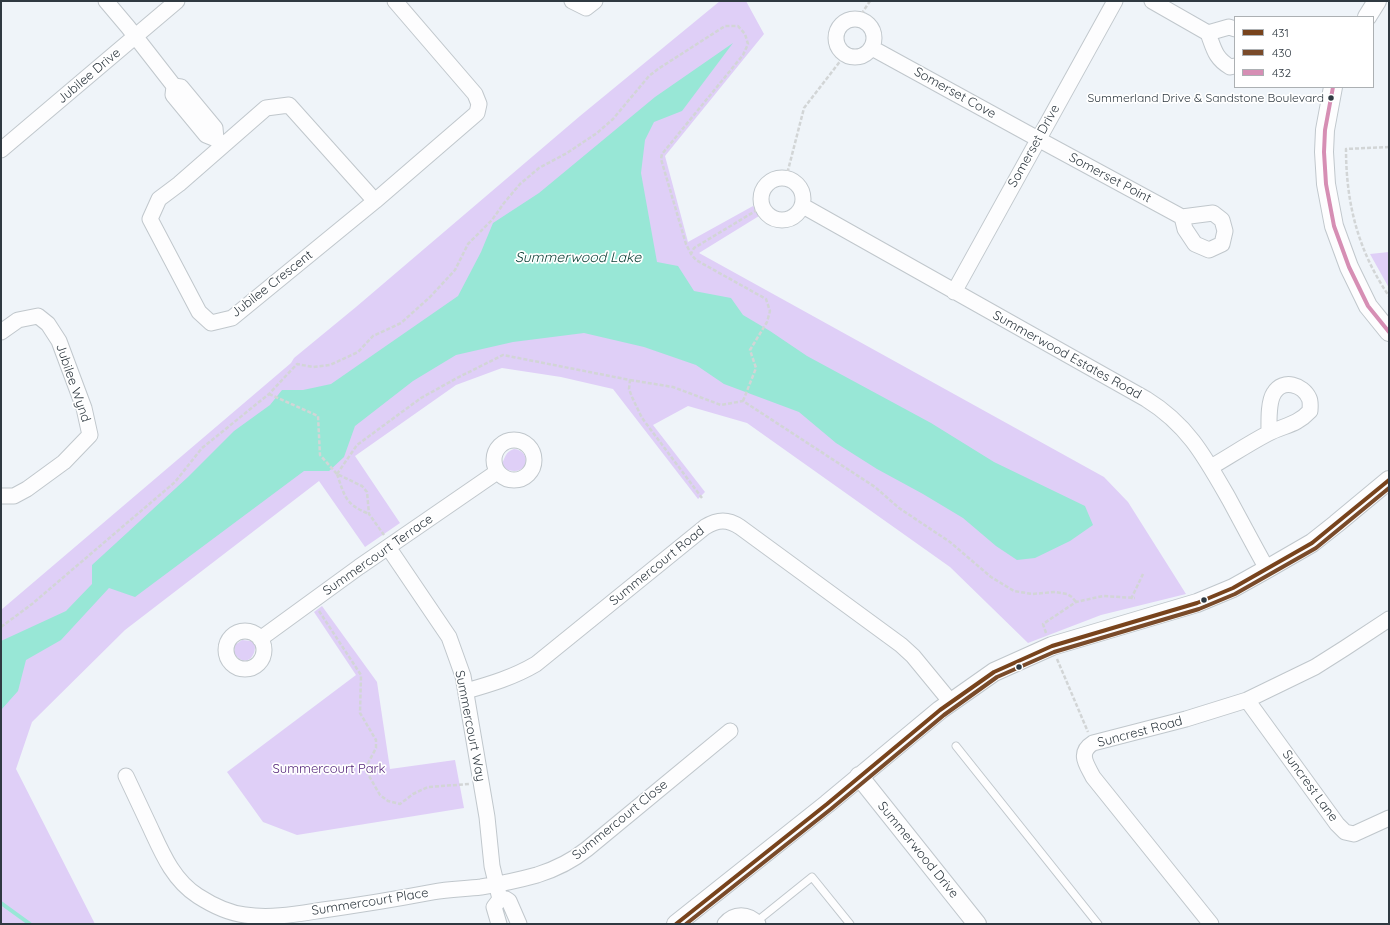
<!DOCTYPE html>
<style>
body{margin:0}
#map{position:relative;width:1390px;height:925px;overflow:hidden;background:#eff4f9;font-family:Quicksand,sans-serif}
canvas{display:block}
.frame{position:absolute;inset:0;border:2px solid #2f3941;pointer-events:none}
.legend{position:absolute;left:1234px;top:16px;width:140px;height:72px;box-sizing:border-box;background:#fff;border:1px solid #acb0b3;margin:0;padding:5px 7px;list-style:none;font-size:12px;color:#2f3941}
.legend li{display:flex;align-items:center;gap:8px;height:20px}
.legend b{width:20px;border:1px solid #acb0b3}
</style>
<div id="map">
<canvas width="1390" height="925"></canvas>
<div class="frame"></div>
<ul class="legend">
<li><b style="height:5px;background:#78431c"></b>431</li>
<li><b style="height:5px;background:#7a4b2a"></b>430</li>
<li><b style="height:5px;background:#d68eb4"></b>432</li>
</ul>
</div>
<script>
const ctx = document.querySelector('canvas').getContext('2d');
ctx.lineJoin = 'round';
function fill(path, color) { ctx.fillStyle = color; ctx.fill(path, 'evenodd'); }
function stroke(path, color, width, dash) { ctx.strokeStyle = color; ctx.lineWidth = width; ctx.lineCap = dash ? 'butt' : 'round'; ctx.setLineDash(dash || []); ctx.stroke(path); }
function drawText(font, color, halo, rows, align = 'center') {
  ctx.font = font + ' Quicksand,sans-serif'; ctx.lineWidth = 3.5; ctx.setLineDash([]); ctx.textBaseline = 'middle'; ctx.strokeStyle = halo; ctx.fillStyle = color; for (const [text, x, y, turn = 0] of rows) {
    ctx.save(); ctx.translate(x, y); ctx.rotate((+turn || 0) * Math.PI / 180); ctx.textAlign = isNaN(turn) ? turn : align; if (halo) ctx.strokeText(text, 0, 0); ctx.fillText(text, 0, 0); ctx.restore();
  }
}
const green = new Path2D(`
 M720,1H746L764,34L665,156L688,242L753,206L759,216L699,253L1104,477L1128,502L1186,594L1101,615L1028,643L950,567L747,423L688,406L653,425L705,492L698,499L613,389L561,377L502,368L456,385L355,456L400,523L365,547L319,481L125,630L32,722L16,769L95,924H1V610L291,363L294,358L356,307L580,116Z
 M1389,252V288L1370,254Z
 M514,449C523,450 528,456 525,466C519,473 512,471 503,469L501,466C505,458 505,452 514,449Z
 M322,606L377,682L390,769L455,760L464,808L297,835L263,822L227,772L356,675L314,612Z
 M242,640L251,641L255,643C255,647 255,652 253,655C248,665 237,660 234,652L235,645Z`);
const water = new Path2D(`
 M733,43L682,111L654,122L645,140L641,173L657,262L678,266L694,291L731,298L743,315L770,331L807,356L931,423L994,462L1085,506L1093,525L1070,541L1035,558L1017,560L996,546L963,518L923,494L877,469L836,443L799,412L724,384L696,365L644,347L584,333L513,342L456,355L413,381L355,426L344,457L329,471H304L135,597L109,588L61,640L26,660L18,691L1,710V641L66,611L92,584V565L188,477L234,431L270,405L282,390H303L331,384L458,296L481,252L493,223L539,193L655,97Z`);
const stream = new Path2D(`
 M1,903L30,924`);
const path = new Path2D(`
 M858,19L870,1
 M1389,147L1346,149C1346,203 1358,251 1389,296
 M786,178L804,108L845,55
 M630,380L673,387L721,405L743,401L875,487L899,508L950,542L991,577L1014,591L1032,594L1055,592L1067,594L1072,597L1076,602
 M269,394L318,416L320,455L337,474L362,486L367,492L369,514L384,535
 M743,401L756,368L750,350L767,322L770,311L766,299L696,260L691,254L694,248L762,207
 M337,474L357,445L421,398L457,378L503,355L630,380L629,389L632,397L642,418L702,498
 M337,474C345,497 345,504 369,514
 M1131,599L1143,574
 M319,611L361,675L360,713L376,740V748L365,769L380,795L388,801L400,804L413,794L428,787L469,784
 M1,627L32,604L175,482L202,448L269,394L297,364L313,367L330,365L358,352L373,336L401,323L430,297L455,270L468,244L492,220L504,203L520,184L539,168L567,153L597,133L613,119L649,76L658,69L725,26H738L745,34L748,44L743,55L662,154L661,159L686,244L691,254
 M1046,633L1043,624L1076,602L1103,596L1135,598
 M1057,659L1088,732`);
const service = new Path2D(`
 M956,746L1098,924
 M756,922L812,877L850,924`);
const minor = new Path2D(`
 M106,1L128,27L174,86L173,95L206,135L216,139
 M572,1L586,8L595,1
 M1152,1L1208,33C1214,49 1215,58 1230,67L1235,66
 M836 38a19 19 0 1 1 38 0a19 19 0 1 1-38 0Z
 M1208,33L1229,27L1235,29
 M872,48L1038,139L1182,217L1185,229L1195,244L1209,250L1222,244L1225,231L1222,220L1213,213L1182,217
 M174,86L181,87L215,128L216,139L222,145
 M1,150L177,1
 M761 199a21 21 0 1 1 42 0a21 21 0 1 1-42 0Z
 M375,201L289,105L266,108L179,184L159,199L150,219L199,312L211,323L232,318L375,201L477,113L479,104L475,94L395,1
 M803,206L1146,399C1188,425 1205,457 1229,499C1242,523 1254,546 1267,569
 M954,292L1115,1
 M1,332L18,320L38,316L48,324L59,341L84,408L90,435L64,462L27,489L14,496H1
 M494 460a20 20 0 1 1 40 0a20 20 0 1 1-40 0Z
 M1211,467C1230,456 1248,444 1267,434C1284,425 1296,426 1310,411C1310,407 1311,402 1309,398C1303,385 1283,378 1274,393C1268,402 1269,422 1269,433
 M388,547L449,637L463,676L487,817L492,866L500,899L494,907L499,924
 M226 650a19 19 0 1 1 38 0a19 19 0 1 1-38 0Z
 M260,639L359,567L497,472
 M466,691C491,684 514,677 536,664L705,527C718,519 728,519 740,527L901,645L913,656L950,701
 M1247,700L1337,824L1345,832L1354,834L1389,818
 M126,776C134,793 142,810 150,827C162,853 173,880 198,896C212,905 228,913 245,915C271,919 297,914 323,910C360,905 396,899 433,892C449,889 465,889 481,887C500,884 519,880 537,875C556,869 572,861 587,849L730,731
 M500,899H506L509,901L519,924
 M725,924C734,913 748,913 758,924
 M1211,924L1093,777C1087,765 1077,753 1093,743L1186,719L1247,700L1315,667L1345,648L1389,619`);
const tertiary = new Path2D(`
 M1367,17L1377,1
 M1333,87L1325,130L1324,152L1326,184L1334,226L1349,267L1368,306L1389,332
 M859,776L977,924
 M676,924L827,804L940,710L994,672L1052,646L1197,603L1233,588L1267,569L1312,543L1336,524L1389,480`);
const bus1 = new Path2D(`
 M676,924L827,804L940,710L994,672L1052,646L1197,603L1233,588L1312,543L1389,480`);
const bus2 = new Path2D(`
 M686,924L831,809L944,715L997,677L1054,652L1199,609L1235,594L1316,548L1389,488`);
const bus3 = new Path2D(`
 M1333,87L1325,130L1324,152L1326,184L1334,226L1349,267L1368,306L1389,332`);
const markers = [
 [1331,98,3.5,"#2f3941"],
 [1204,600,3.5,"#2f3941"],
 [1019,667,3.5,"#2f3941"]
];
const busNames = [
 ["Summerland Drive & Sandstone Boulevard",1324,98]
];
const streetNames = [
 ["Jubilee Drive",89,76,-40],
 ["Somerset Cove",955,93,29],
 ["Somerset Drive",1034,146,-61],
 ["Somerset Point",1110,178,28],
 ["Jubilee Crescent",272,284,-38],
 ["Summerwood Estates Road",1067,355,29],
 ["Jubilee Wynd",73,383,71],
 ["Summercourt Terrace",378,555,-35],
 ["Summercourt Road",657,566,-39],
 ["Summercourt Way",470,726,79],
 ["Suncrest Road",1140,732,-15],
 ["Suncrest Lane",1310,786,54],
 ["Summercourt Close",620,820,-39],
 ["Summerwood Drive",918,850,51],
 ["Summercourt Place",370,902,-9]
];
const parkNames = [
 ["Summercourt Park",329,769]
];
const waterNames = [
 ["Summerwood Lake",578,258]
];
fill(green, '#dfcff7');
fill(water, '#98e7d6');
stroke(stream, '#98e7d6', 4);
stroke(service, '#c0c7cc', 9);
stroke(minor, '#c0c7cc', 17);
stroke(tertiary, '#c0c7cc', 20);
stroke(path, '#d2d5d6', 2.5, [4, 2]);
stroke(service, '#fdfdfe', 7);
stroke(minor, '#fdfdfe', 15);
stroke(tertiary, '#fdfdfe', 18);
stroke(bus1, '#78431c', 4);
stroke(bus2, '#7a4b2a', 4);
stroke(bus3, '#d68eb4', 4);
for (const [x, y, r, color] of markers) { const dot = new Path2D(); dot.arc(x, y, r, 0, 2 * Math.PI); ctx.fillStyle = color; ctx.fill(dot); stroke(dot, '#fff', 1.5); }
drawText('12px', '#2f3941', '#fff', busNames, 'right');
drawText('13px', '#2f3941', '#fff', streetNames);
drawText('13px', '#55267b', '#fff', parkNames);
drawText('italic 14px', '#0f4238', '#fff', waterNames);
</script>
